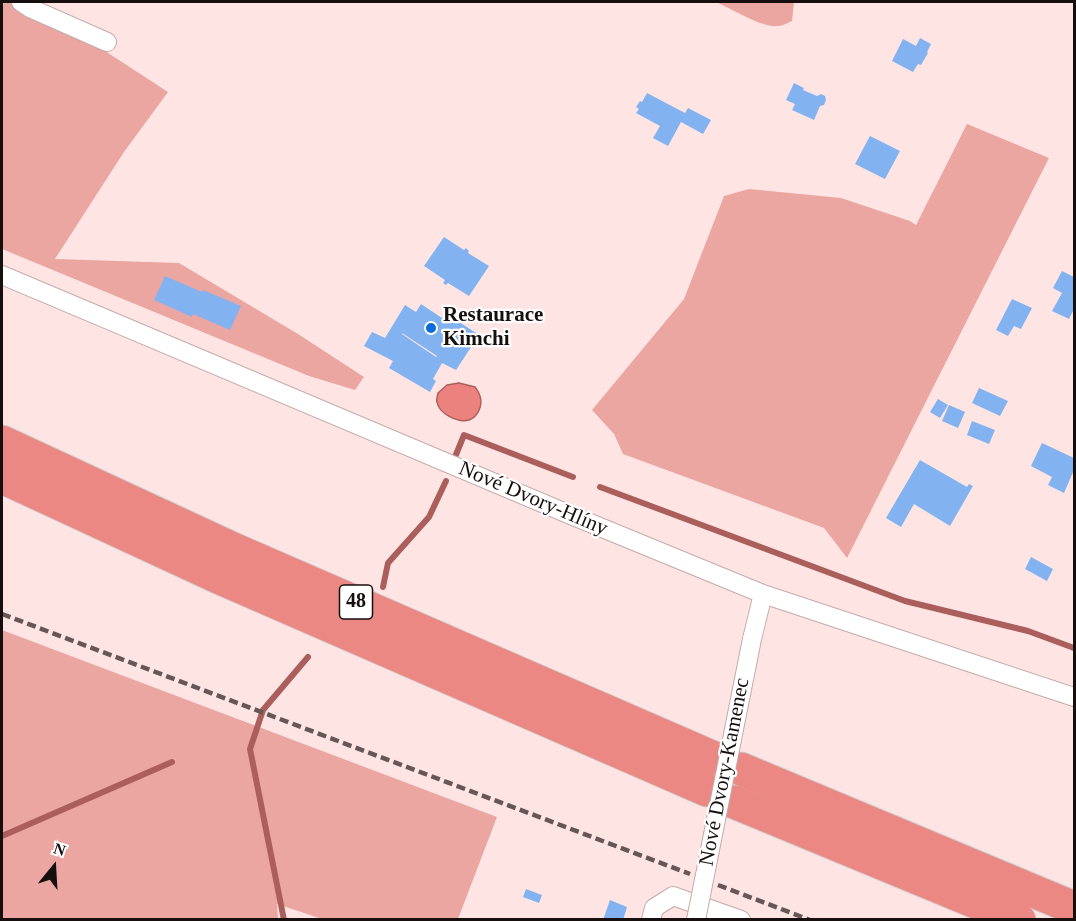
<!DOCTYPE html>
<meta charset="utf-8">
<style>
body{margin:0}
#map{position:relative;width:1076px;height:921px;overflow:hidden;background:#fee5e3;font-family:Georgia,serif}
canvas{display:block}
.frame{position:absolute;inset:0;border:3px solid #170e0e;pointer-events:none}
.north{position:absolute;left:24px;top:837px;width:60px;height:60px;-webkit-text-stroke:4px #fff;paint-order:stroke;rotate:18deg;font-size:16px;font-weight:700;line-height:24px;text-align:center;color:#170e0e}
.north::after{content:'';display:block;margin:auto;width:21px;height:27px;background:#170e0e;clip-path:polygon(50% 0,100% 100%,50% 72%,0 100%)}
</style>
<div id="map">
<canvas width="1076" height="921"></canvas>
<div class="frame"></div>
<div class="north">N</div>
</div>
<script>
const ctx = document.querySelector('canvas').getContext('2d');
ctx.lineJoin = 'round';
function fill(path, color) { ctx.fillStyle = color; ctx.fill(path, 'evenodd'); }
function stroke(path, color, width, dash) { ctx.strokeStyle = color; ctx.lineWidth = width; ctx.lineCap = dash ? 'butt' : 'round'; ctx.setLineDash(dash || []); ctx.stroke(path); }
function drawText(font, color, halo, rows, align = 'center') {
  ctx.font = font + ' Georgia,serif'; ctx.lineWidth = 4.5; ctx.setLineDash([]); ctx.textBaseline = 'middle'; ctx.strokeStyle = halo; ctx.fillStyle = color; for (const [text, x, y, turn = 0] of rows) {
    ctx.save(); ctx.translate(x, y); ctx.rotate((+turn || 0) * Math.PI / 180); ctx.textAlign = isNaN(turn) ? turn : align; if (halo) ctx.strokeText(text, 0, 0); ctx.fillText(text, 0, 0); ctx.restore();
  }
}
const green = new Path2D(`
 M2,2H11L27,13L102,49L168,92L124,152L55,259L179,263L298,334L364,377L355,390L309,376L2,249Z
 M716,2H794L792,21C787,23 783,26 778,26C762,28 732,9 716,2Z
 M967,124L1049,158L847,558L824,528L623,454L614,434L592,410L684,299L724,196L749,189L841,198L910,221L916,225Z
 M2,630L497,817L458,919H322L277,904L278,919H2Z`);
const water = new Path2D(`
 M459,383L475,387C477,390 479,392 480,396C483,405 478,417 469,420C458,423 439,414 437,402C436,402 438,393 438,393L447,385Z`);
const stream = new Path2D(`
 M455,457L464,435L573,477
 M600,487L905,601L1028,631L1074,648
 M383,587L388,563L429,517L446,481
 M2,836L172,762
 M284,920L250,749L263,710L308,657`);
const building = new Path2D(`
 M920,38L931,44L927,52L928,53L921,65L918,64L913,72L892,61L903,39L916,46Z
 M794,83L804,88L803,90L817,96L821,94L825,96L826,100L824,105L820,106L814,120L792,110L795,104L786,100Z
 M647,93L685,113L688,108L711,120L703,134L681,122L668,146L653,138L660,126L636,113L639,109L636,107L640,101L642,102Z
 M870,136L900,151L885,179L855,164Z
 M444,237L464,250L466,248L469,251L468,253L489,266L469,296L448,283L446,285L443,283L445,280L424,266Z
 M1062,271L1074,277V309L1069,319L1052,311L1062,293L1053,288Z
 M165,276L202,292L203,290L241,306L230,330L193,314L192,317L154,300Z
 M1012,299L1032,308L1021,329L1014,326L1008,336L996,330Z
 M421,304L442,318L445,315L447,314L479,335L456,370L442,363L433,379L436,381L430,392L389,368L393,361L364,346L372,332L385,338L405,305L416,312ZM402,333L437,356L436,357L402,334Z
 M979,388L1008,401L1000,416L972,403Z
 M938,399L948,405L940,418L930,412Z
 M949,405L965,412L958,428L942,421Z
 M972,421L995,430L989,444L967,435Z
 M1042,443L1074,458V470L1064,493L1048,485L1052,477L1031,466Z
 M920,460L967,487L969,484L973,486L950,526L914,504L901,527L886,518Z
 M1031,557L1053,569L1047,581L1025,569Z
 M526,889L542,895L539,903L523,897Z
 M610,900L627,907L623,920H603Z`);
const street = new Path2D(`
 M21,2L30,8L107,42
 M2,275L573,516L763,594L1074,697
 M752,639L763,594
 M651,920L654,908L673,896L741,920`);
const highway = new Path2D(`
 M2,442L233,549L714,758
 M2,477L218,577L707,790
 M741,769L1074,908
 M734,802L1019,920`);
const rail = new Path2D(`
 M2,614L690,874
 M718,885L810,920`);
const streetBridge = new Path2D(`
 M696,920L752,639`);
const markers = [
 [431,328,6,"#0d6cd5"]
];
const shields = [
 [356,602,33]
];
const shieldNames = [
 ["48",356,602]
];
const poiNames = [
 ["Restaurace",443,316],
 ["Kimchi",443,340]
];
const streetNames = [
 ["Nové Dvory-Hlíny",533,499,23],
 ["Nové Dvory-Kamenec",725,772,-79]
];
fill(green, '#eba6a1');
fill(water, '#eb827d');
stroke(water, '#ab5f5c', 1.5);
stroke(stream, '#ab5f5c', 6);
fill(building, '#83b2f0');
stroke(street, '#c3aba9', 20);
stroke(highway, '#d1cfcf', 35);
stroke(street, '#fff', 18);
stroke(highway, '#eb8883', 33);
stroke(rail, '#665757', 4.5, [9, 4.5]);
stroke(streetBridge, '#c3aba9', 20, []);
stroke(streetBridge, '#fff', 18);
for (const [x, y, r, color] of markers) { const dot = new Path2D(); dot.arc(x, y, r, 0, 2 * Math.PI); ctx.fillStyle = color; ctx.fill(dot); stroke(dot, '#fff', 2); }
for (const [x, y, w] of shields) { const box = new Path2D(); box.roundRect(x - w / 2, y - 17, w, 34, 4.5); ctx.fillStyle = '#fff'; ctx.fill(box); stroke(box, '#170e0e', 1.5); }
drawText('bold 20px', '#170e0e', null, shieldNames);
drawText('bold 21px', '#170e0e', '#fff', poiNames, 'left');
drawText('21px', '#170e0e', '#fff', streetNames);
</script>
